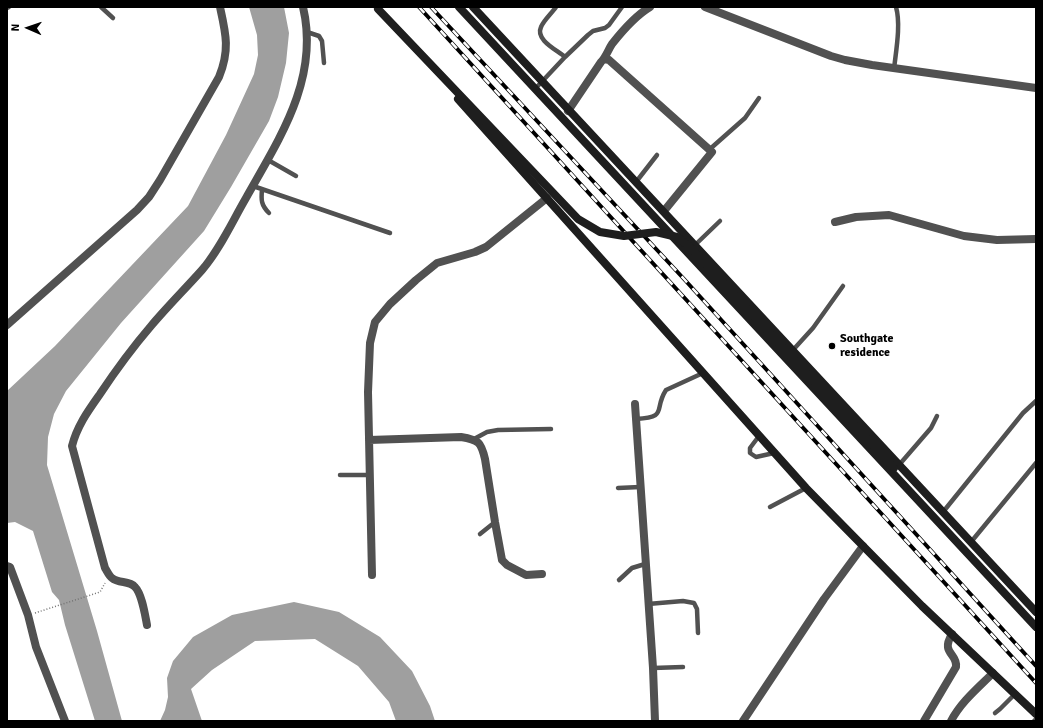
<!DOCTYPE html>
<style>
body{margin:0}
#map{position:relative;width:1043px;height:728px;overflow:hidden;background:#fff;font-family:Signika,sans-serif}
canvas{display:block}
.frame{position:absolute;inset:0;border:8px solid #000;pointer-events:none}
.north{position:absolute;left:8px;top:8px;width:40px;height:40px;-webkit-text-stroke:3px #fff;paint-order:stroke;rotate:272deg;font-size:11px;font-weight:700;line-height:16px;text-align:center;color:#000}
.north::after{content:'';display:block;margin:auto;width:14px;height:18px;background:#000;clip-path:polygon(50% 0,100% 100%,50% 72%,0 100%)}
</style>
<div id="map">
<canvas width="1043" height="728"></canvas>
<div class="frame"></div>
<div class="north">N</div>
</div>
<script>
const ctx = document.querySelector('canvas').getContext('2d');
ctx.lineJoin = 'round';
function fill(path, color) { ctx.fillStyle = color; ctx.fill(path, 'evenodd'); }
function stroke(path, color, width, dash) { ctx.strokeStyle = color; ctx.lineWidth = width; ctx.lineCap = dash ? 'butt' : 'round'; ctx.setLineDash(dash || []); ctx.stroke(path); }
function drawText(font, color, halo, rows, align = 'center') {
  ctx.font = font + ' Signika,sans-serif'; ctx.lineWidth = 4; ctx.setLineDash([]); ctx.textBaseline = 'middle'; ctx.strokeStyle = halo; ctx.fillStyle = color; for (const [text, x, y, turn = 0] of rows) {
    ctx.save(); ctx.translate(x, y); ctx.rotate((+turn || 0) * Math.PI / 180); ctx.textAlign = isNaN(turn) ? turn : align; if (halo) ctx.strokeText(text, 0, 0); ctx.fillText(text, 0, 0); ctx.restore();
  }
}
const water = new Path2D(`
 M249,7H284L289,33L286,63L278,97L269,121L231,187L204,231L121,323L66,391L54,414L48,437L47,465L97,631L122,721H95L65,625L59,600L52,592L33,531L15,522L7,523V391L55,346L188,206L226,135L254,74L258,55L257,35Z
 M294,602L339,612L380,637L412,671L430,706L435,721H396L389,702L358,666L315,639L255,641L212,670L191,689L202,721H160L165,710L168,697L167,678L173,661L193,637L232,615Z`);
const path = new Path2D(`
 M35,613L100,592L105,583`);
const lane = new Path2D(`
 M101,7L113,18
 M556,7C552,13 544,20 541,27C535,40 557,50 565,57
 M7,8L9,7
 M307,32L319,36L322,41L324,63
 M894,69C896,51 901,24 896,7
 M535,89L565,57L588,35L593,31L605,28L609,25L622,7
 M710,149L745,118L759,98
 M268,160L296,176
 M636,182L657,155
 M253,186L390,233
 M262,189C261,200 261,205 269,213
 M695,245L720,221
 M793,350L813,328L843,286
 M636,419C669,417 653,410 666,390L703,373
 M759,436L750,448V453L756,457L774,453
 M474,439L487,432L498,430L551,429
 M899,465L931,428L937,416
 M340,475H369
 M618,488L640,487
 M770,507L806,488
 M943,512L1023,413L1036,401
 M480,534L495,522
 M971,542L1036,463
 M619,580L632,568L645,564
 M648,604L683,601L694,603L697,609L698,633
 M653,668L683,667
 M995,713L1000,709L1015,694
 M1034,721L1036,719`);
const street = new Path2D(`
 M705,7L831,56L845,60L872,65L1036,88
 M605,59L609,60L712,152L664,211
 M568,111L601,62C606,57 608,50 612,44C623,30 635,16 650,7
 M835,222L856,217L889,215L964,236L997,240L1036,239
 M7,325L137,210L149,197L160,180L219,77C230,50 226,34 220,7
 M635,404L653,668L655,721
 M369,440L461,437C479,440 481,442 485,459L495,522L502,560L507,565L526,575L542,574
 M7,566L10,567L28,615L36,647L65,721
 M372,575L368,392L370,343L375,322L390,304L416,280L437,263L475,252L486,247L547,198
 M147,625C145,615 142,594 135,587C129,580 119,584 112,578C109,576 107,571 105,568L72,446C77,426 88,411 100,394C116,370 133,347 151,326C167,307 185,289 202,270C220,249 232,222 246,198C279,139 320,79 303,7
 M743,721L824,599L863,546
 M924,721L956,667C958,653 940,654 952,634
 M951,721C961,702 978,688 993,673`);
const secondary = new Path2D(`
 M459,7L1036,627
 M473,7L1036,612
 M458,99L806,488L922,606L1036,714`);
const rail = new Path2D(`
 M419,7L1036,683
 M431,7L684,279L1036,666`);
const secondaryBridge = new Path2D(`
 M378,9L578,219L600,232L624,236L656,232L677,237L691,248L894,468`);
const markers = [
 [832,346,4,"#000"]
];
const poiNames = [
 ["Southgate",840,339],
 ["residence",840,353]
];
fill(water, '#9f9f9f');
stroke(path, '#737373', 1.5, [1, 2]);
stroke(lane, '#515151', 4.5);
stroke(street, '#515151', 8);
stroke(secondary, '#1e1e1e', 8);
stroke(rail, '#000', 4);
stroke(rail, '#fff', 2.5, [8]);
stroke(secondaryBridge, '#1e1e1e', 8);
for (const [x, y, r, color] of markers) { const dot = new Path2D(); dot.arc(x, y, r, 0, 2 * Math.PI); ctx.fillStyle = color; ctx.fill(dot); stroke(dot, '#fff', 1.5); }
drawText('bold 12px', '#000', '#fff', poiNames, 'left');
</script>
